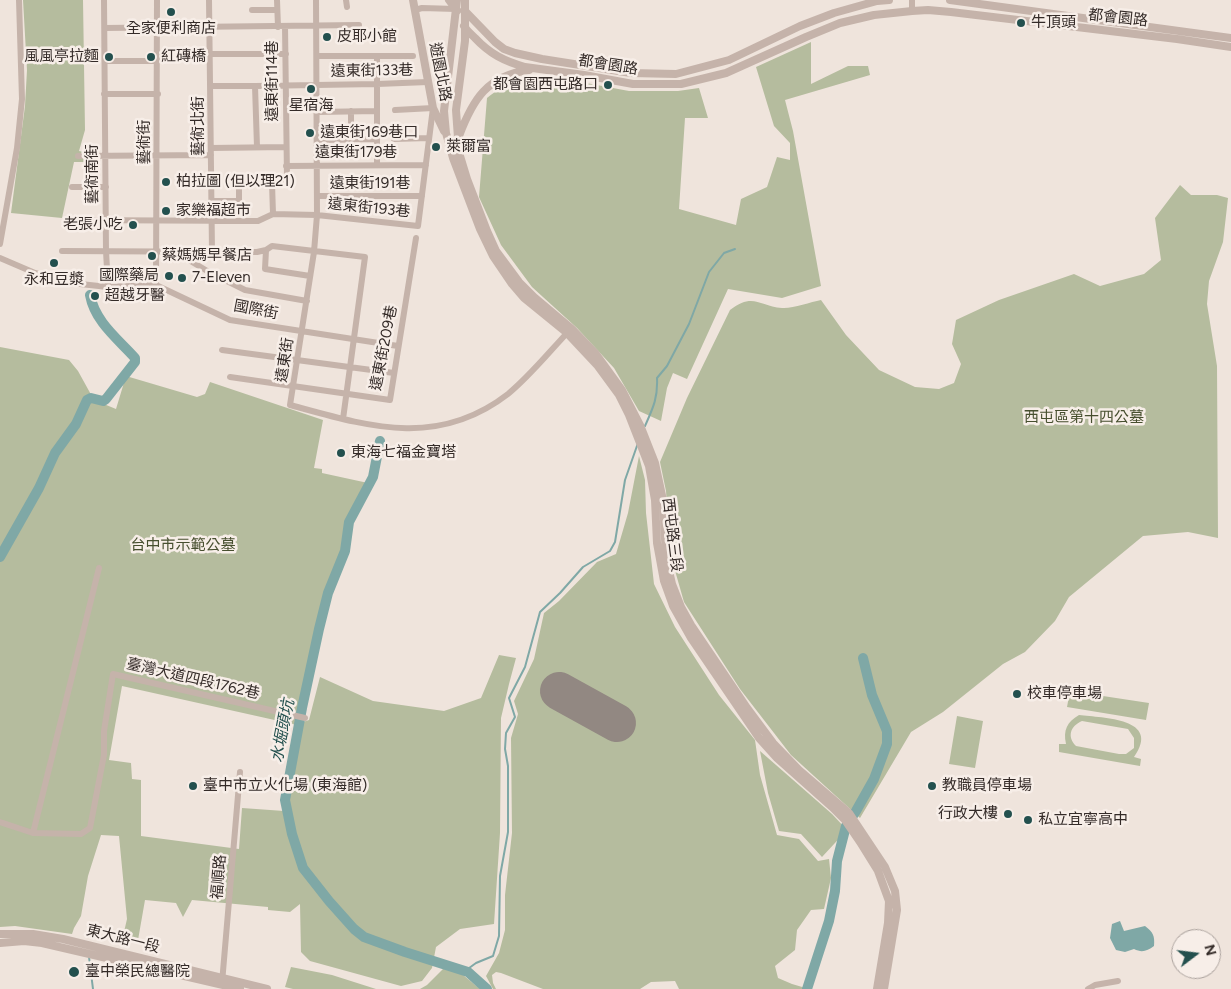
<!DOCTYPE html>
<meta charset="utf-8">
<style>
body{margin:0}
#map{position:relative;width:1231px;height:989px;overflow:hidden;background:#efe4dc;font-family:Figtree,sans-serif}
canvas{display:block}
.north{position:absolute;left:1171px;top:929px;width:50px;height:50px;box-sizing:border-box;background:#f7eee8;border:1px solid #a9a09b;border-radius:50%;rotate:75deg;font-size:14px;font-weight:700;line-height:20px;text-align:center;color:#342b28}
.north::after{content:'';display:block;margin:auto;width:18px;height:22px;background:#23504e;clip-path:polygon(50% 0,100% 100%,50% 72%,0 100%)}
</style>
<div id="map">
<canvas width="1231" height="989"></canvas>
<div class="north">N</div>
</div>
<script>
const ctx = document.querySelector('canvas').getContext('2d');
ctx.lineJoin = 'round';
function fill(path, color) { ctx.fillStyle = color; ctx.fill(path, 'evenodd'); }
function stroke(path, color, width, dash) { ctx.strokeStyle = color; ctx.lineWidth = width; ctx.lineCap = dash ? 'butt' : 'round'; ctx.setLineDash(dash || []); ctx.stroke(path); }
function drawText(font, color, halo, rows, align = 'center') {
  ctx.font = font + ' Figtree,"Noto Sans TC",sans-serif'; ctx.lineWidth = 5; ctx.setLineDash([]); ctx.textBaseline = 'middle'; ctx.strokeStyle = halo; ctx.fillStyle = color; for (const [text, x, y, turn = 0] of rows) {
    ctx.save(); ctx.translate(x, y); ctx.rotate((+turn || 0) * Math.PI / 180); ctx.textAlign = isNaN(turn) ? turn : align; if (halo) ctx.strokeText(text, 0, 0); ctx.fillText(text, 0, 0); ctx.restore();
  }
}
const green = new Path2D(`
 M23,0H83L85,130L79,151L94,154L92,162H74L62,218L11,213L25,106L27,70Z
 M811,42V84L848,66H868L870,75L785,100L793,131L821,286L782,298L728,289L687,379L673,373L667,388L661,421L639,411L614,368L577,328L532,287L501,245L479,197L487,98C504,85 520,75 543,75L629,91H678L699,88L708,118H685L679,209L736,225L741,199L767,187L777,157L790,160V143L774,126L756,67Z
 M1180,185L1191,195H1217L1228,198L1223,242L1209,281L1207,304L1217,366L1218,538L1188,532L1143,536L1069,597L1055,621L1025,652L1003,664L943,712L911,732L860,818L791,755L740,689L684,602L670,553L666,491L660,462L687,398L730,310C753,292 759,306 782,308C792,309 810,302 821,300L846,335L879,370L915,387L939,389L954,383L961,364L952,344L956,320L999,300L1074,274L1100,286L1144,274L1161,260L1155,218Z
 M0,347L69,360L78,371L94,400L116,409L126,376L197,397L205,394L210,382L323,420L314,468L322,469V473L368,483L347,522L343,551L327,593L317,629L297,724L309,720L320,677L373,701L444,711L481,698L499,655L516,658L509,684L501,718L500,833L494,924L460,929L436,947L432,968L422,981L401,986L310,961L301,952L300,904L290,912L268,910V907L192,900L183,917L176,903L145,900L138,940L130,942L129,945L124,941V932L127,919L119,836L101,835L88,876L81,916L74,928L72,934L15,926L0,927ZM122,686L297,725C288,756 283,778 284,811L242,808L239,849L141,836V780L132,779L131,763L109,760Z
 M639,456L645,480L646,513L654,584L675,627L719,695L755,740L760,775L777,835L799,839L818,861L829,859L831,878L824,909L811,910L797,930L795,950L775,966L778,978L792,984L809,989H679L675,981L651,982L640,989H543L501,973L496,972L492,975L493,983L496,989H493L486,976L499,953L505,930V895L512,833L511,738L518,714L514,701L534,659L544,613L559,601L597,562L616,554L628,513Z
 M1070,691L1149,703L1146,720L1067,707Z
 M1079,715C1103,718 1162,718 1134,757L1141,759L1140,766L1059,752V744H1066C1063,730 1067,722 1079,715ZM1082,721L1128,729L1134,738V748L1126,754H1119L1076,746C1067,737 1070,726 1082,721Z
 M957,716L983,721L975,768L949,764Z
 M760,751L832,814L847,830L822,857L801,834L779,831L768,793Z
 M291,967L332,975L376,989H293L285,987Z
 M444,968L457,970L480,989H420L427,985Z`);
const water = new Path2D(`
 M1120,921L1124,931L1145,926C1153,932 1155,936 1154,946C1147,951 1142,953 1134,949L1125,952L1116,950L1110,938L1112,924Z`);
const stream = new Path2D(`
 M645,426C653,408 658,398 657,378L667,366L689,324L709,272L724,253L735,249
 M89,957L93,989
 M465,971L476,963L493,956L499,936L500,876L508,832V766L505,749L506,733L515,717L509,698L525,667L540,612L560,593L583,567L610,551L615,542L625,480L638,443`);
const river = new Path2D(`
 M380,441L373,477L349,522L345,551L328,593L319,629L302,708L285,800L292,834L303,868L329,901L354,929L364,937L405,952L468,972L487,989
 M0,557L39,488L55,453L76,424L87,400L91,398L103,401L106,399L135,362V358C118,339 95,322 90,295
 M807,989L829,921L835,891L837,861L846,826L856,811L874,779L887,744V731L872,695L863,658`);
const runway = new Path2D(`
 M559,691L617,723`);
const minor = new Path2D(`
 M104,0L106,251L108,287
 M209,0L212,251
 M277,0L278,27
 M316,0L317,215L314,252L290,405C367,426 437,449 508,394C530,376 549,352 569,331
 M346,0L347,7
 M912,0V11
 M252,10H277
 M415,10L422,8L456,9
 M105,28L359,25
 M211,54H286
 M317,56H413
 M377,56V165
 M105,61H158
 M211,86H255
 M104,94H158
 M351,111V139
 M317,112L377,111
 M394,139L429,138
 M318,140L377,139
 M257,147L255,86L377,84L428,82
 M211,148L286,147
 M78,156L211,155
 M286,166L426,165
 M72,187H106
 M318,196H422
 M211,201H239V188
 M273,214L272,183L287,178L285,26
 M68,220L258,221L273,214L317,215L418,226L433,108L395,110
 M0,244L17,148L22,99L19,0
 M266,250L265,269L310,276
 M62,251L257,252L266,250L272,246L365,257L343,419
 M181,251L182,256L209,272L245,290L307,301
 M0,258L35,273L71,283L108,287L156,285L230,320L398,346
 M156,285L157,0
 M222,350L394,373
 M230,377L390,400L416,238
 M0,822L33,833L81,834L90,828L104,755V731L113,674L305,718
 M33,833L99,568
 M222,983L240,772
 M1088,989L1095,985L1118,981`);
const tertiary = new Path2D(`
 M413,0L433,108L444,131
 M449,0L457,11
 M457,0L444,111L446,133L453,158L480,229L493,256L512,284L524,298L567,333L597,365L619,395L629,415L649,466L655,500L657,543L664,581L673,606L691,638L759,738L777,758L832,807L845,820L860,842L878,871L889,901L888,923L877,989
 M465,0V41L456,110L458,138L460,156L467,179L487,231L496,251L519,282L534,297L572,329L596,354L622,390L640,425L655,463L663,500L666,558L672,584L681,607L691,625L747,708L773,743L799,770L849,813L885,867L895,891L897,910L884,989
 M950,0L1231,38
 M464,10L495,42L504,49L515,53L542,59L631,73L676,74L729,60L800,26L834,13L877,1L889,0
 M464,26C467,31 471,34 475,38C490,54 504,61 525,67L584,75L633,84H681L726,73L806,37L840,23L874,15L912,11L928,10L951,12L1177,39L1231,47
 M459,136C473,99 487,76 529,70
 M0,934H33L63,939L267,989
 M0,943L24,941L42,943L240,989`);
const markers = [
 [171,12,5,"#23504e"],
 [1021,23,5,"#23504e"],
 [327,37,5,"#23504e"],
 [109,57,5,"#23504e"],
 [151,57,5,"#23504e"],
 [608,85,5,"#23504e"],
 [311,89,5,"#23504e"],
 [310,133,5,"#23504e"],
 [436,147,5,"#23504e"],
 [166,182,5,"#23504e"],
 [166,211,5,"#23504e"],
 [133,225,5,"#23504e"],
 [152,256,5,"#23504e"],
 [54,263,5,"#23504e"],
 [169,276,5,"#23504e"],
 [182,278,5,"#23504e"],
 [95,296,5,"#23504e"],
 [341,453,5,"#23504e"],
 [1017,694,5,"#23504e"],
 [193,786,5,"#23504e"],
 [932,786,5,"#23504e"],
 [1008,814,5,"#23504e"],
 [1028,820,5,"#23504e"],
 [74,972,6,"#23504e"]
];
const streetNames = [
 ["都會園路",1118,18,6],
 ["都會園路",608,65,9],
 ["遠東街133巷",372,71,-1],
 ["遊園北路",440,72,79],
 ["遠東街114巷",273,81,-90],
 ["藝術北街",199,126,-90],
 ["藝術街",145,142,-90],
 ["遠東街179巷",356,153],
 ["藝術南街",93,174,-90],
 ["遠東街191巷",370,184],
 ["遠東街193巷",369,208,6],
 ["國際街",256,310,11],
 ["遠東街209巷",384,348,-79],
 ["遠東街",285,360,-81],
 ["西屯路三段",672,535,83],
 ["臺灣大道四段1762巷",193,679,13],
 ["福順路",219,877,-85],
 ["東大路一段",123,939,14]
];
const poiNames = [
 ["牛頂頭",1031,23],
 ["全家便利商店",171,29,"center"],
 ["皮耶小館",337,37],
 ["風風亭拉麵",99,57,"right"],
 ["紅磚橋",161,57],
 ["都會園西屯路口",598,85,"right"],
 ["星宿海",311,106,"center"],
 ["遠東街169巷口",320,133],
 ["萊爾富",446,147],
 ["柏拉圖 (但以理21)",176,182],
 ["家樂福超市",176,211],
 ["老張小吃",123,225,"right"],
 ["蔡媽媽早餐店",162,256],
 ["國際藥局",159,276,"right"],
 ["7-Eleven",192,278],
 ["永和豆漿",54,280,"center"],
 ["超越牙醫",105,296],
 ["東海七福金寶塔",351,453],
 ["校車停車場",1027,694],
 ["臺中市立火化場 (東海館)",203,786],
 ["教職員停車場",942,786],
 ["行政大樓",998,814,"right"],
 ["私立宜寧高中",1038,820],
 ["臺中榮民總醫院",85,972]
];
const parkNames = [
 ["西屯區第十四公墓",1084,418],
 ["台中市示範公墓",183,546]
];
const waterNames = [
 ["水堀頭坑",283,731,-79]
];
fill(green, '#b5bc9e');
fill(water, '#7fa8a6');
stroke(stream, '#7fa8a6', 2);
stroke(river, '#7fa8a6', 10);
stroke(runway, '#928882', 38);
stroke(minor, '#c5b3aa', 6);
stroke(tertiary, '#c5b3aa', 8);
for (const [x, y, r, color] of markers) { const dot = new Path2D(); dot.arc(x, y, r, 0, 2 * Math.PI); ctx.fillStyle = color; ctx.fill(dot); stroke(dot, '#f7eee8', 2); }
drawText('15px', '#342b28', '#f7eee8', streetNames);
drawText('15px', '#342b28', '#f7eee8', poiNames, 'left');
drawText('15px', '#474f2f', '#f7eee8', parkNames);
drawText('italic 16px', '#23504e', '#f7eee8', waterNames);
</script>
